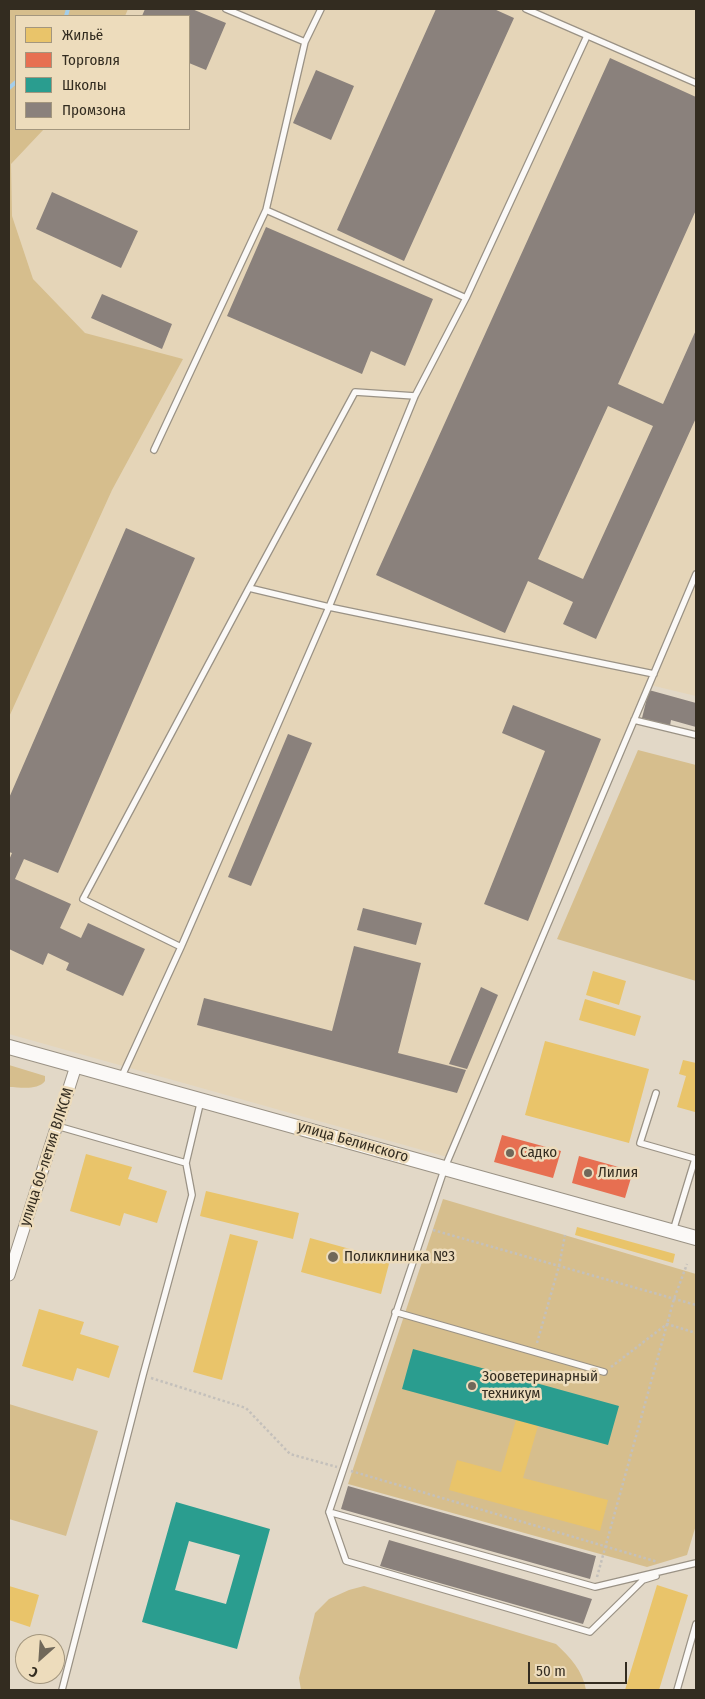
<!DOCTYPE html>
<meta charset="utf-8">
<style>
body{margin:0}
#map{position:relative;width:705px;height:1699px;overflow:hidden;background:#e2d8c7;font-family:"Fira Sans Condensed",sans-serif}
canvas{display:block}
.frame{position:absolute;inset:0;border:10px solid #332c20;pointer-events:none}
.legend{position:absolute;left:15px;top:15px;width:175px;height:115px;box-sizing:border-box;background:#eddcbc;border:1px solid #a3967e;margin:0;padding:6px 9px;list-style:none;font-size:15px;color:#332c20}
.legend li{display:flex;align-items:center;gap:10px;height:25px}
.legend b{width:25px;border:1px solid #a3967e}
.north{position:absolute;left:15px;top:1634px;width:50px;height:50px;box-sizing:border-box;background:#eddcbc;border:1px solid #a3967e;border-radius:50%;rotate:206deg;font-size:14px;font-weight:700;line-height:20px;text-align:center;color:#332c20}
.north::after{content:'';display:block;margin:auto;width:18px;height:22px;background:#70685a;clip-path:polygon(50% 0,100% 100%,50% 72%,0 100%)}
.scale{position:absolute;left:528px;top:1662px;width:99px;height:22px;box-sizing:border-box;border:2px solid #332c20;border-top:0;padding-left:6px;font-size:15px;line-height:18px;white-space:nowrap;color:#332c20;-webkit-text-stroke:4px #eddcbc;paint-order:stroke}
</style>
<div id="map">
<canvas width="705" height="1699"></canvas>
<div class="frame"></div>
<ul class="legend">
<li><b style="height:14px;background:#e9c46a"></b>Жильё</li>
<li><b style="height:14px;background:#e76f51"></b>Торговля</li>
<li><b style="height:14px;background:#2a9d8f"></b>Школы</li>
<li><b style="height:14px;background:#8a817c"></b>Промзона</li>
</ul>
<div class="north">С</div>
<div class="scale">50 m</div>
</div>
<script>
const ctx = document.querySelector('canvas').getContext('2d');
ctx.lineJoin = 'round';
function fill(path, color) { ctx.fillStyle = color; ctx.fill(path, 'evenodd'); }
function stroke(path, color, width, dash) { ctx.strokeStyle = color; ctx.lineWidth = width; ctx.lineCap = dash ? 'butt' : 'round'; ctx.setLineDash(dash || []); ctx.stroke(path); }
function drawText(font, color, halo, rows, align = 'center') {
  ctx.font = font + ' "Fira Sans Condensed",sans-serif'; ctx.lineWidth = 5; ctx.setLineDash([]); ctx.textBaseline = 'middle'; ctx.strokeStyle = halo; ctx.fillStyle = color; for (const [text, x, y, turn = 0] of rows) {
    ctx.save(); ctx.translate(x, y); ctx.rotate((+turn || 0) * Math.PI / 180); ctx.textAlign = isNaN(turn) ? turn : align; if (halo) ctx.strokeText(text, 0, 0); ctx.fillText(text, 0, 0); ctx.restore();
  }
}
const built = new Path2D(`
 M9,9H696V696L646,684L447,1157L9,1034ZM16,16H189V129H16Z`);
const green = new Path2D(`
 M9,9H128L125,16H16V129H44L11,164L12,216L33,279L85,333L183,359L112,490L9,717Z
 M638,750L696,765V981L557,939Z
 M9,1065L45,1076V1081C37,1091 20,1087 9,1087Z
 M443,1199L696,1274V1525L687,1555L647,1567L348,1484Z
 M9,1404L98,1431L66,1536L9,1519Z
 M364,1586L556,1644C570,1657 583,1671 586,1690H301L299,1678L315,1613L329,1599L349,1590Z`);
const homes = new Path2D(`
 M593,971L626,981L619,1005L586,995Z
 M585,999L641,1016L635,1036L579,1020Z
 M545,1041L649,1069L629,1143L525,1115Z
 M683,1060L696,1063V1107L695,1112L677,1107L686,1076L679,1074Z
 M86,1154L132,1167L128,1179L167,1191L157,1223L124,1213L120,1226L70,1211Z
 M206,1191L299,1213L293,1239L200,1216Z
 M577,1227L675,1254L673,1263L575,1235Z
 M230,1234L258,1241L222,1380L193,1372Z
 M310,1238L390,1260L381,1294L301,1272Z
 M39,1309L84,1322L80,1334L119,1346L109,1378L77,1368L73,1381L22,1366Z
 M516,1420L538,1426L523,1478L608,1500L600,1531L449,1490L457,1460L501,1472Z
 M657,1585L688,1595L659,1690H625Z
 M9,1586L39,1595L30,1627L9,1620Z`);
const shops = new Path2D(`
 M502,1135L561,1151L553,1178L494,1162Z
 M579,1156L633,1171L625,1198L572,1183Z`);
const schools = new Path2D(`
 M413,1349L619,1406L608,1445L402,1389Z
 M176,1502L270,1529L237,1649L142,1622ZM189,1541L240,1555L226,1604L175,1590Z`);
const industry = new Path2D(`
 M145,9H192L226,23L206,70L189,63V16H142Z
 M436,9H494L514,18L404,261L337,230Z
 M610,58L696,97V210L618,384L663,404L696,330V418L596,639L563,624L573,602L528,581L505,633L376,575ZM608,406L653,426L583,579L538,559Z
 M316,70L354,86L331,140L293,123Z
 M52,192L138,231L121,268L36,229Z
 M266,227L433,299L405,366L371,351L362,374L227,316Z
 M102,294L172,324L162,349L91,318Z
 M126,528L195,558L58,873L24,859L15,879L71,904L60,928L81,938L88,923L145,949L123,996L66,970L69,963L48,953L43,965L9,949V860L12,853L9,852V798Z
 M649,690L696,703V727L671,720L670,726L642,718Z
 M513,705L601,739L528,921L484,904L545,751L502,733Z
 M288,734L312,743L251,886L228,877Z
 M363,908L422,923L416,945L357,930Z
 M354,946L421,963L398,1053L466,1070L457,1093L197,1025L204,998L332,1031Z
 M481,987L498,995L467,1069L449,1064Z
 M348,1486L596,1556L590,1579L341,1509Z
 M389,1540L592,1599L583,1624L380,1566Z`);
const stream = new Path2D(`
 M66,16L68,9
 M9,88L16,82`);
const path = new Path2D(`
 M433,1230L696,1305
 M537,1343L559,1266L565,1235
 M611,1367L667,1324L696,1333
 M151,1378L246,1408L290,1454L337,1467
 M351,1471L658,1562
 M597,1577L674,1299L687,1264`);
const service = new Path2D(`
 M226,9L305,42L321,9
 M526,9L696,83
 M305,42L266,210L466,298
 M154,450L266,210
 M696,574L445,1167L329,1512L595,1587L696,1563
 M249,588L355,392L415,396
 M634,720L696,735
 M181,947L83,899L249,588L329,607L654,674
 M121,1078L181,947L329,607L415,396L466,298L587,36
 M656,1093L640,1143L696,1159
 M57,1126L186,1163
 M673,1231L695,1159
 M395,1312L604,1372
 M329,1512L346,1561L590,1632L643,1580L656,1576
 M62,1690L143,1375L192,1195L186,1163L201,1100
 M677,1690L696,1624`);
const minor = new Path2D(`
 M9,1275L76,1066`);
const tertiary = new Path2D(`
 M9,1047L696,1238`);
const markers = [
 [510,1153,5,"#70685a"],
 [588,1173,5,"#70685a"],
 [333,1257,6,"#70685a"],
 [472,1386,5,"#70685a"]
];
const streetNames = [
 ["улица Белинского",353,1142,16],
 ["улица 60-летия ВЛКСМ",47,1157,-72]
];
const poiNames = [
 ["Садко",520,1153],
 ["Лилия",598,1173],
 ["Поликлиника №3",344,1257],
 ["Зооветеринарный",482,1377],
 ["техникум",482,1394]
];
fill(built, '#e5d5b8');
fill(green, '#d6be8d');
fill(homes, '#e9c46a');
fill(shops, '#e76f51');
fill(schools, '#2a9d8f');
fill(industry, '#8a817c');
stroke(stream, '#a4ceea', 4);
stroke(service, '#9a9285', 8);
stroke(minor, '#9a9285', 13);
stroke(tertiary, '#9a9285', 16);
stroke(path, '#c4c0bb', 2.5, [2.5, 2.5]);
stroke(service, '#fbf9f7', 5.5);
stroke(minor, '#fbf9f7', 11);
stroke(tertiary, '#fbf9f7', 14);
for (const [x, y, r, color] of markers) { const dot = new Path2D(); dot.arc(x, y, r, 0, 2 * Math.PI); ctx.fillStyle = color; ctx.fill(dot); stroke(dot, '#eddcbc', 2); }
drawText('15px', '#332c20', '#eddcbc', streetNames);
drawText('15px', '#332c20', '#eddcbc', poiNames, 'left');
</script>
